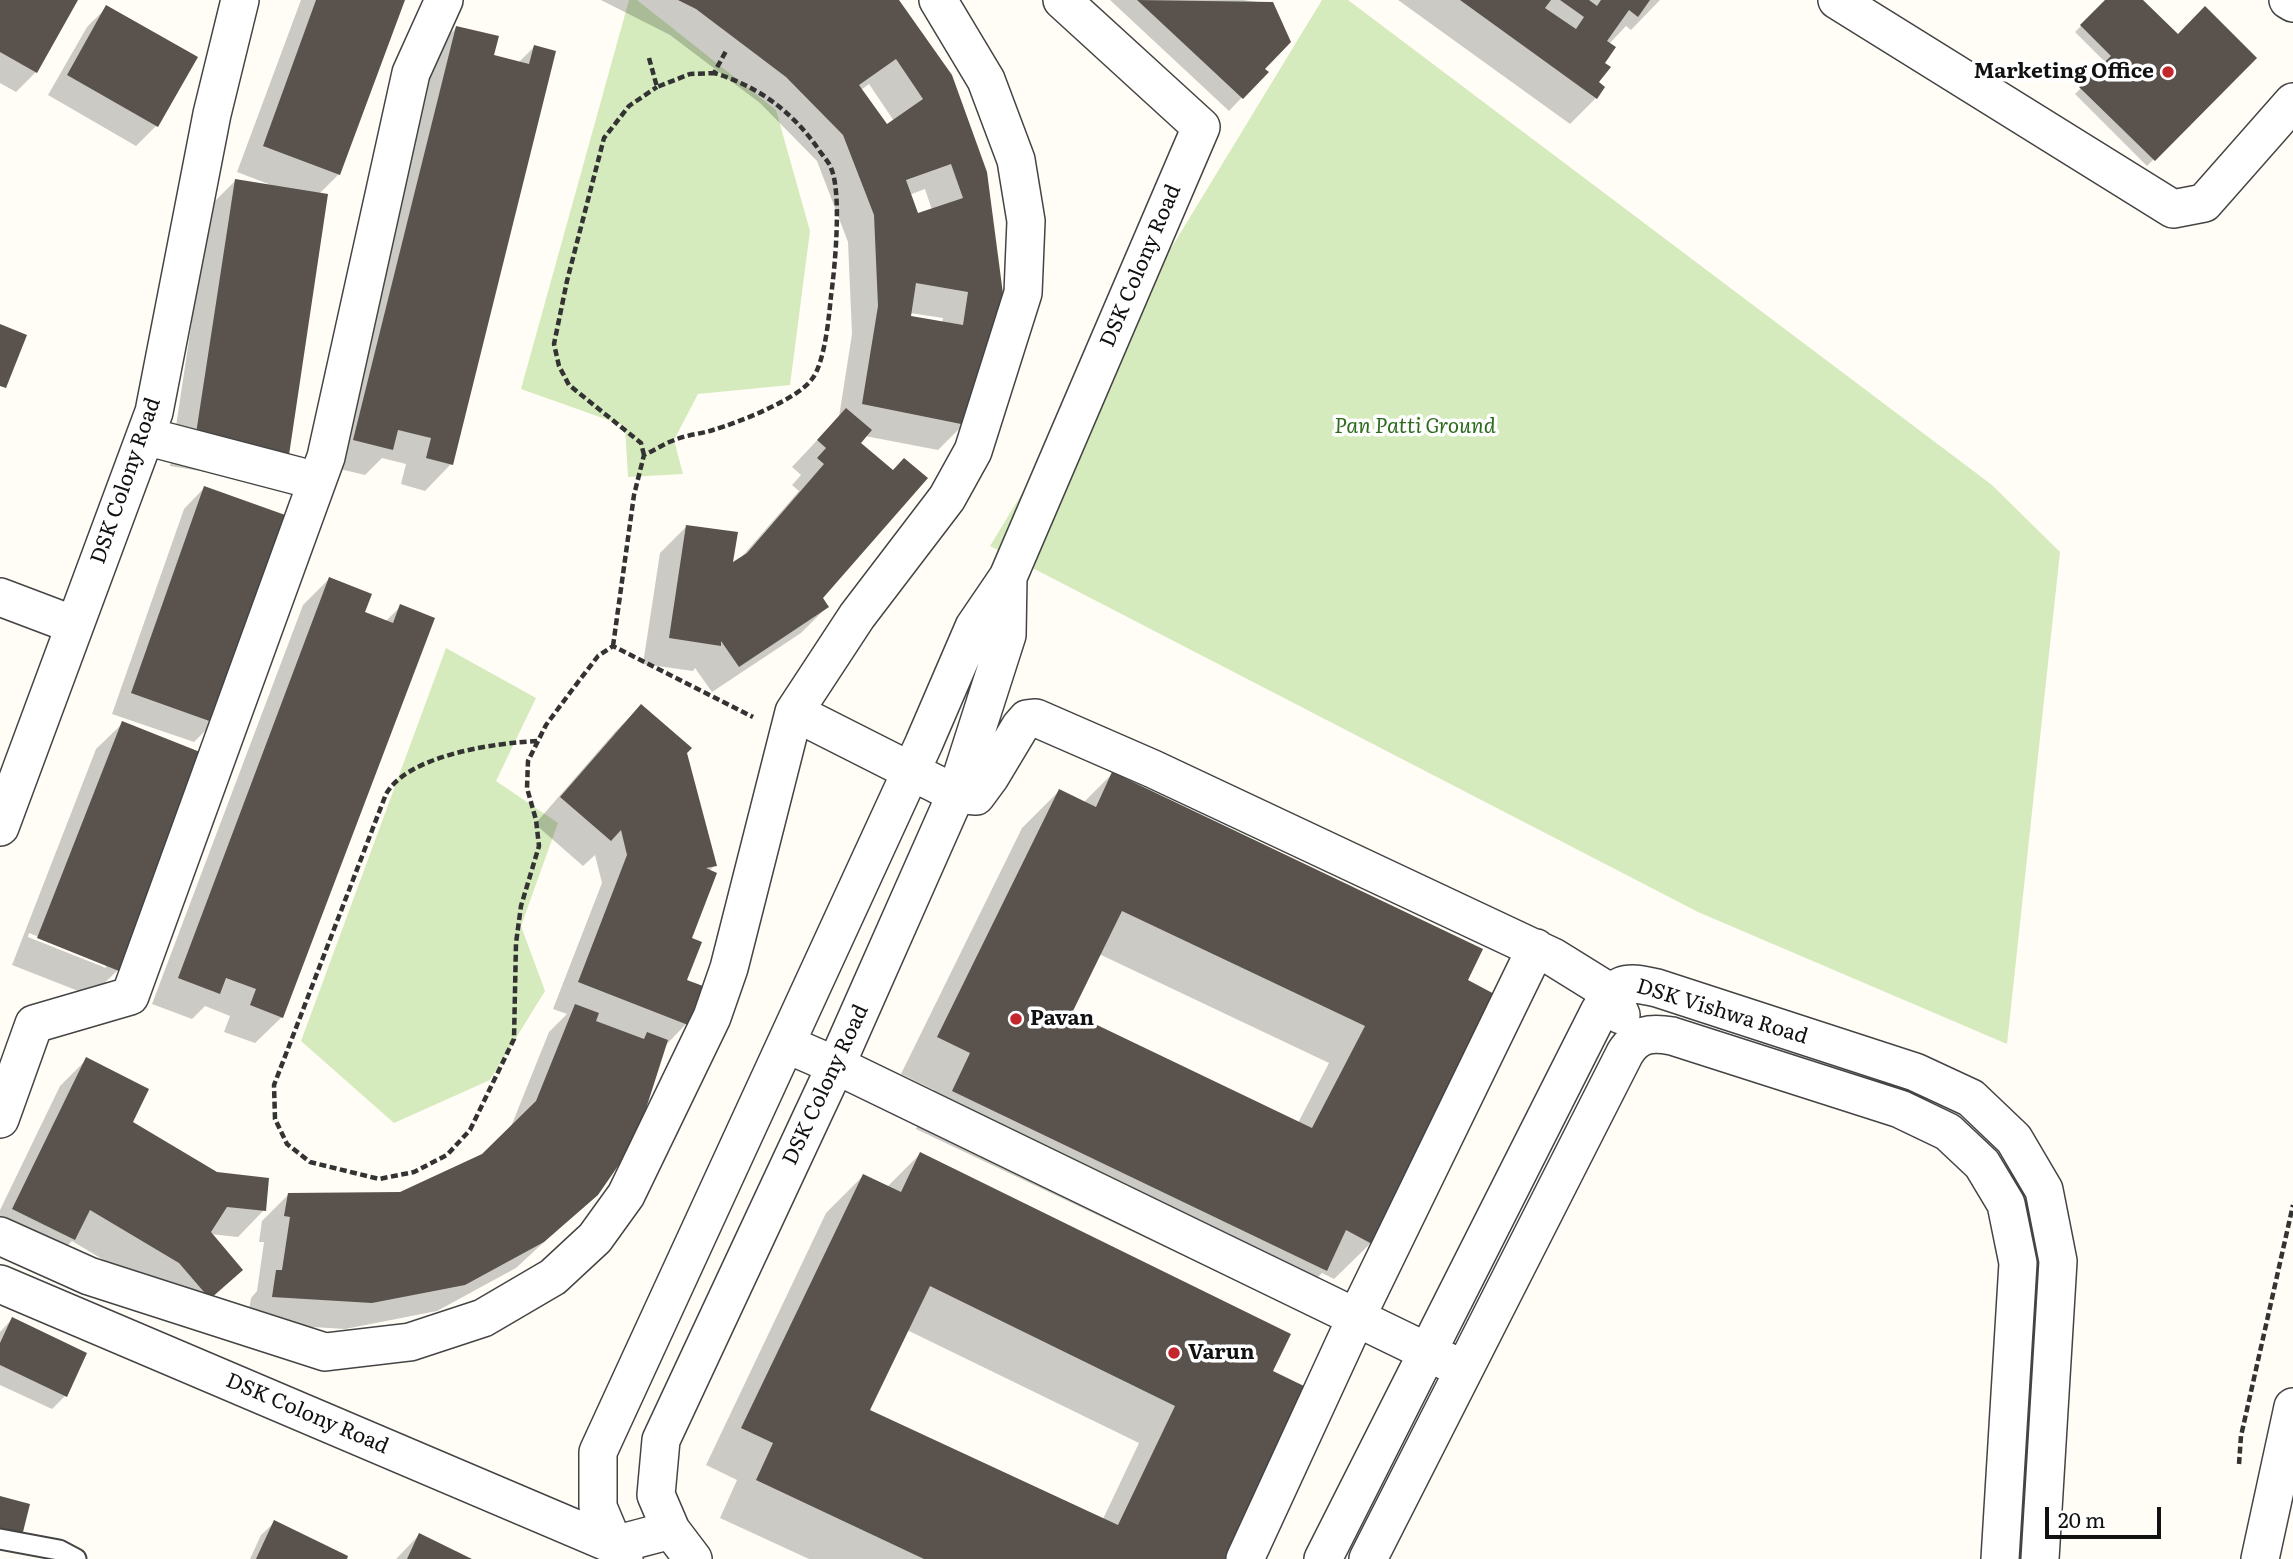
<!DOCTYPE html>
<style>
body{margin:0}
#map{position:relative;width:2293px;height:1559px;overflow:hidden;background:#fffdf5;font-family:Literata,serif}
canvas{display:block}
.scale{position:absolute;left:2045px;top:1507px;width:116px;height:32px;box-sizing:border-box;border:4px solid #111;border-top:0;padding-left:9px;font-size:21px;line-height:24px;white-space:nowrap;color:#111;-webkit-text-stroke:5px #fff;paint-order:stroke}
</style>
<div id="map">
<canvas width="2293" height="1559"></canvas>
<div class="scale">20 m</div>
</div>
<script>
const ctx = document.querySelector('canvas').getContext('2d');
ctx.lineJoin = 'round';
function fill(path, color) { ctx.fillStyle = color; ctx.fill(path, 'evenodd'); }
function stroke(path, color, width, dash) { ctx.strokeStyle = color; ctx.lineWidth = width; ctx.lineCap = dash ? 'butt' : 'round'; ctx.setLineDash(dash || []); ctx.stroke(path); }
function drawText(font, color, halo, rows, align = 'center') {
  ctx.font = font + ' Literata,serif'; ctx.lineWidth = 7; ctx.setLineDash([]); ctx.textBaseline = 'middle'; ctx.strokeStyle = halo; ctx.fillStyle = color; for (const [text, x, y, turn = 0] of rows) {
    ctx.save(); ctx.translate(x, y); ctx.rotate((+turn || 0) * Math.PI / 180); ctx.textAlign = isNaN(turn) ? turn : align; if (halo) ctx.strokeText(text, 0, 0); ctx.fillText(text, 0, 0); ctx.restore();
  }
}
const green = new Path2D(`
 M629,0H637L776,110L810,231L790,385L698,394L674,440L683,474L628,477L625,426L521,389Z
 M1322,0H1348L1992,485L2060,552L2007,1044L1698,912L990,546Z
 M446,648L536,698L496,781L558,823L521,926L545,991L490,1080L394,1123L301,1041Z`);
const shadow = new Path2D(`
 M0,0H76L36,72L16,92L0,83Z
 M301,0H403L339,174L319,194L261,481L170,466L209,207L235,181L271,185L237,172Z
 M601,0H897L985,173L964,424L938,450L865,436L859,443L821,598L827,607L801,633L712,692L695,668L693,671L643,664L660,553L686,527L731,566L739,560L799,491L792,485L801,475L792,467L839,417L852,334L848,242L817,161L760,103L670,35ZM869,84L894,121L886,126L861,90ZM925,189L932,210L917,216L909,195ZM910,313L943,318L942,323L909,318Z
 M1110,0H1243L1272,4L1263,69L1266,72L1229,111Z
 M1398,0H1660L1631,30L1626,26L1609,44L1597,83L1596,98L1570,124Z
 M2107,0H2141L2178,36L2255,58L2147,166L2075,94L2106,63L2075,32Z
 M107,7L156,126L136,146L48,95L87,27Z
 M456,28L492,57L518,63L534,47L451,464L425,491L401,484L406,464L382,458L365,475L327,466L430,54Z
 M204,488L214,722L194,742L112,714L184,509Z
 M329,579L363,613L385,622L401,606L282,1017L255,1043L224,1032L230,1016L205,1006L192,1019L152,1004L303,605Z
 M641,706L685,753L715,865L709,871L689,939L685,981L686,1024L665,1046L596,1194L516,1268L437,1311L345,1329L247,1323L251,1298L257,1291L264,1242H259L262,1221L288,1195L400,1194L483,1156L510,1129L549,1032L567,1014L553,1009L602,883L595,855L583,866L535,824L615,732Z
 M123,723L118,970L91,996L12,965L96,749ZM29,933L106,964V968L28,937Z
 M1112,774L1466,981L1371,1243L1334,1279L1322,1273L1289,1306L916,1129L934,1090L901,1074L1022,828L1059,791L1083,803ZM1099,954L1329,1063L1298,1123L1070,1013Z
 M86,1060L130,1123L264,1210L238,1237L210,1234L241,1270L182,1324L152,1289L72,1241L48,1266L0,1242V1210L60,1086Z
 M920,1154L1271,1372L1224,1559H809L720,1518L737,1480L706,1465L826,1213L863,1176L887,1187ZM907,1330L1139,1443L1103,1519L868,1411Z
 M12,1319L65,1396L52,1409L0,1385V1332Z
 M275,1522L345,1559H250L261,1535Z
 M419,1535L468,1559H396Z`);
const building = new Path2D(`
 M0,0H78L37,73L0,52Z
 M316,0H405L340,175L263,146Z
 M678,0H899L952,75L987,172L1005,309L966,425L862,404L878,306L874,215L843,135L786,77L696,9ZM896,59L923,99L887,124L859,85ZM951,164L963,198L918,213L906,180ZM916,283L968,292L963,325L911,316Z
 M1137,0L1273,2L1291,42L1265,69L1269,72L1243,99Z
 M1460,0H1551L1545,8L1576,29L1584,17L1560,0H1589L1597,6L1601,0H1650L1638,17L1629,10L1607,41L1616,47L1605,63L1611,67L1599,82L1605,87L1597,99Z
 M2105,0H2143L2178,34L2205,6L2257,58L2155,161L2079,87L2111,56L2080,25Z
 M106,5L198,57L158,127L67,75Z
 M456,26L499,36L494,55L529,64L534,45L556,51L453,465L426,458L431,438L398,430L393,450L353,440Z
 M235,179L328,194L289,455L195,440Z
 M0,324L27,335L6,388L0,386Z
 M846,408L872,430L861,443L893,470L904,458L928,478L823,598L829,607L739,667L721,641V646L669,638L686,525L738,532L733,562L747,553L824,464L817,458L826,448L817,440Z
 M204,486L288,516L215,723L131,693Z
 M329,577L372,594L365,612L393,623L400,604L435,618L283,1018L250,1005L256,989L226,978L220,994L178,978Z
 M641,704L692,748L687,753L717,866L706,868L717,873L692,938L702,942L687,980L703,986L688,1025L578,982L627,855L621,830L611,841L560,797Z
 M122,721L205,754L119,971L37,938Z
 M1112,772L1483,949L1468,980L1498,996L1372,1244L1346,1230L1327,1271L952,1091L970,1053L937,1037L1059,789L1096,807ZM1122,911L1365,1026L1312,1128L1072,1013Z
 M575,1004L599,1013L596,1021L644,1039L647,1032L668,1040L636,1140L598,1195L544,1242L465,1285L372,1303L272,1297L276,1270H282L290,1217L284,1216L288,1193L400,1192L482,1154L536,1101Z
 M86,1057L149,1089L133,1122L217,1172L269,1178L266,1211L227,1207L211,1232L243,1270L210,1299L179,1263L90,1210L75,1240L12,1209Z
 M920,1152L1291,1334L1273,1371L1308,1388L1226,1559H924L756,1480L773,1443L741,1428L863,1174L901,1192ZM930,1286L1175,1406L1118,1525L870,1410Z
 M12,1317L87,1353L67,1397L0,1365V1343Z
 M0,1496L30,1504L22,1536L0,1530Z
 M274,1520L348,1556L347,1559H256Z
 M419,1533L472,1559H407Z`);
const path = new Path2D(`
 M649,58L657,87L690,74L714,73
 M644,455L641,443L569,385L559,366L554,344L567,281L604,138L629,106L657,87
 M613,646L634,495L644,455C653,451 662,445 672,441C685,435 700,434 713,430C739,422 797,400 812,379C825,362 829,316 831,296C835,267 842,193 831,168C829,162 823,156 819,150C793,112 758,86 714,73L726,51
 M537,741C495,743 408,755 386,794L274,1085L275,1119L287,1144L310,1162L379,1179L414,1172L447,1155L470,1130L514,1039L516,943L521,906L539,846L536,820L527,788L528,761L546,725L572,690L598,656L613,646L753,717
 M2239,1464L2241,1436L2293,1205`);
const lane = new Path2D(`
 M0,1539L59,1550L76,1559`);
const street = new Path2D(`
 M1837,0L2173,209L2204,203L2293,102
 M2288,0L2293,3
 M145,436L317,481
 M0,597L74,625
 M794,712L956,794L976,796L990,777L1020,727L1027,719L1036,718L1153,769L1553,957L1611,993L1621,1015
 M0,827L154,412L212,114L240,0
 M786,1044L848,1071L1450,1363
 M0,1119L34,1024L130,996L326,457L411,73L444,0
 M0,1236L89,1276L325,1352L410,1342L483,1318L553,1277L595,1238L626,1195L712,1017L729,968L794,712L857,616L947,498L973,451L1023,293L1026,221L1016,160L986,80L938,0
 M0,1284L614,1545L671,1530
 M624,1559L614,1545L598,1507V1452L924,743L974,627L1008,577L1201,127L1062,0
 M693,1559L671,1530L656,1495L661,1440L836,1065L956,794L1007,635L1008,577
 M1245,1559L1356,1318L1536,948
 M1323,1559L1599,1012C1617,982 1623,980 1657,988L1915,1072L1971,1098L2014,1139L2044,1190L2058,1261L2040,1559
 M1368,1559L1625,1053C1637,1034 1650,1032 1672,1036L1900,1109L1948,1132L1982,1164L2006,1204L2018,1263L2000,1559
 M2260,1559L2293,1407`);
const markers = [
 [2168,72,7,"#c4262e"],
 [1016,1019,7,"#c4262e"],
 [1174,1353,7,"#c4262e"]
];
const poiNames = [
 ["Marketing Office",2154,72,"right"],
 ["Pavan",1030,1019],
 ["Varun",1188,1353]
];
const streetNames = [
 ["DSK Colony Road",1141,266,-67],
 ["DSK Colony Road",126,481,-71],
 ["DSK Vishwa Road",1722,1012,17],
 ["DSK Colony Road",826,1085,-65],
 ["DSK Colony Road",307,1414,23]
];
const parkNames = [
 ["Pan Patti Ground",1415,427]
];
fill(green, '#d5ebbd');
fill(shadow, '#0003');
fill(building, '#5a524d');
stroke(lane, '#444', 23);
stroke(street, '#444', 40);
stroke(path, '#333', 4.5, [7, 3.5]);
stroke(lane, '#fff', 19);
stroke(street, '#fff', 37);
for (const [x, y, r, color] of markers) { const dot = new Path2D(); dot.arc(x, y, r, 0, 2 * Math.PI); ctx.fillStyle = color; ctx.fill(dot); stroke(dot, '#fff', 2.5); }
drawText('bold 21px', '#111', '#fff', poiNames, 'left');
drawText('21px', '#111', '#fff', streetNames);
drawText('italic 21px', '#2f6b1f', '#fff', parkNames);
</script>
